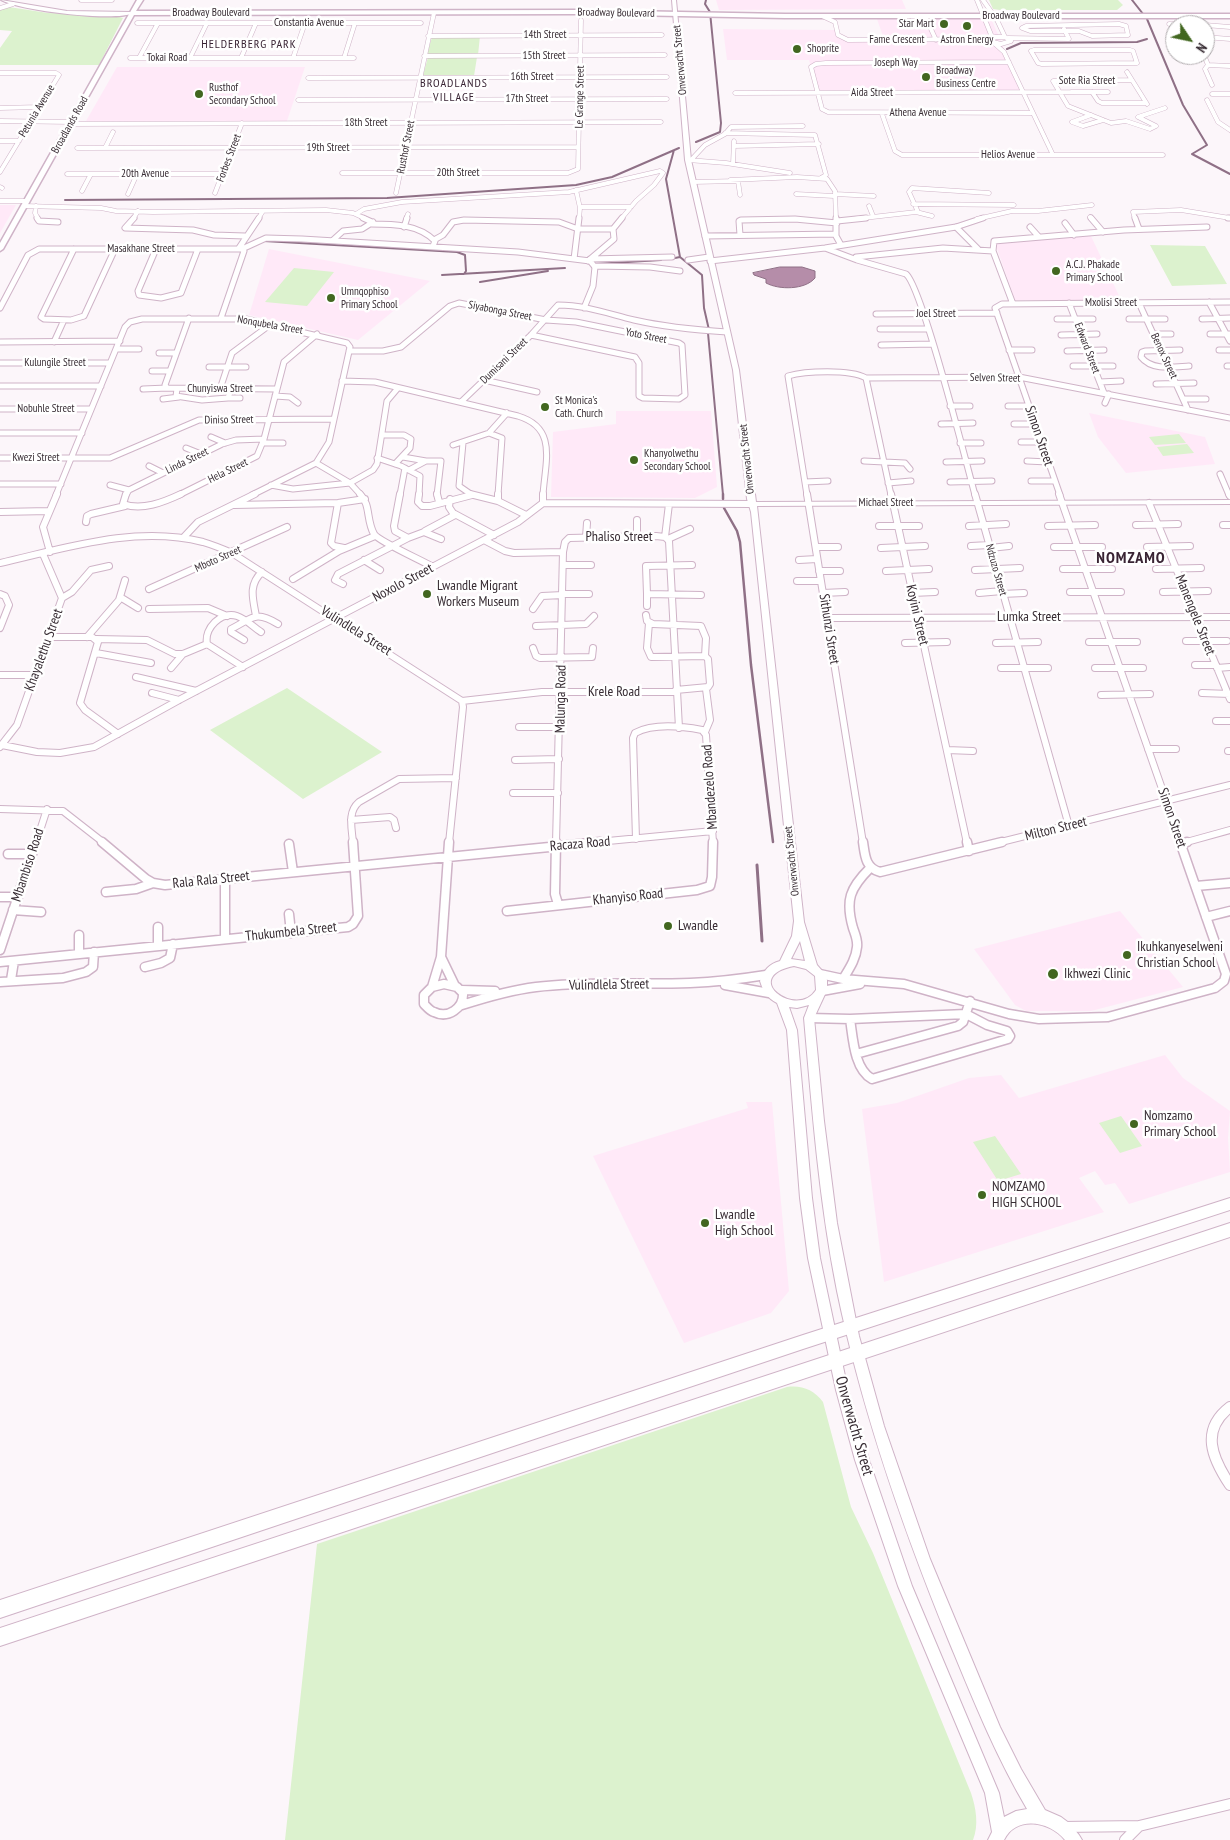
<!DOCTYPE html>
<style>
body{margin:0}
#map{position:relative;width:1230px;height:1840px;overflow:hidden;background:#fcf6fa;font-family:"PT Sans Narrow",sans-serif}
canvas{display:block}
.north{position:absolute;left:1165px;top:15px;width:50px;height:50px;box-sizing:border-box;background:#fff;border:1px solid #afabad;border-radius:50%;rotate:124deg;font-size:14px;font-weight:700;line-height:20px;text-align:center;color:#372c33}
.north::after{content:'';display:block;margin:auto;width:18px;height:22px;background:#426720;clip-path:polygon(50% 0,100% 100%,50% 72%,0 100%)}
</style>
<div id="map">
<canvas width="1230" height="1840"></canvas>
<div class="north">N</div>
</div>
<script>
const ctx = document.querySelector('canvas').getContext('2d');
ctx.lineJoin = 'round';
function fill(path, color) { ctx.fillStyle = color; ctx.fill(path, 'evenodd'); }
function stroke(path, color, width, dash) { ctx.strokeStyle = color; ctx.lineWidth = width; ctx.lineCap = dash ? 'butt' : 'round'; ctx.setLineDash(dash || []); ctx.stroke(path); }
function drawText(font, color, halo, rows, align = 'center') {
  ctx.font = font + ' "PT Sans Narrow",sans-serif'; ctx.lineWidth = 5; ctx.setLineDash([]); ctx.textBaseline = 'middle'; ctx.strokeStyle = halo; ctx.fillStyle = color; for (const [text, x, y, turn = 0] of rows) {
    ctx.save(); ctx.translate(x, y); ctx.rotate((+turn || 0) * Math.PI / 180); ctx.textAlign = isNaN(turn) ? turn : align; if (halo) ctx.strokeText(text, 0, 0); ctx.fillText(text, 0, 0); ctx.restore();
  }
}
const built = new Path2D(`
 M716,0H902L906,9L719,10Z
 M876,16H990L1023,92L818,93L809,60H727L723,29L836,30L838,34L848,40L884,39Z
 M117,67H305L287,121H86Z
 M0,205H16L0,233Z
 M1091,236L1121,300H1015L995,243Z
 M269,249L430,281L358,340L249,315Z
 M616,411H711L717,487L695,498L551,497L553,432L616,424Z
 M1089,413L1205,437L1215,464L1126,473L1098,437Z
 M1120,911L1183,987L1091,1011H1026L1015,1005L974,949Z
 M1165,1055L1183,1078L1230,1111L1228,1138L1230,1172L1129,1204L1115,1183L1105,1185L1095,1171L1079,1178L1104,1212L884,1282L862,1109L897,1103L969,1078L1001,1075L1019,1098Z
 M746,1102H772L789,1291L771,1313L684,1343L593,1156L748,1108Z`);
const green = new Path2D(`
 M989,0H1118L1123,5L1117,10H1000L993,9Z
 M9,7L48,13L114,15L123,18L99,65H0V48L12,31L0,30V9Z
 M480,36L478,55L427,54L432,37Z
 M428,57H477L474,76H425L423,75Z
 M1150,245L1205,246L1227,284L1172,286Z
 M294,268L334,272L307,306L265,302Z
 M1179,434L1186,443L1155,445L1149,437Z
 M1187,444L1194,453L1163,456L1157,447Z
 M287,688L382,752L303,799L210,730Z
 M1121,1116L1142,1146L1120,1153L1099,1123Z
 M995,1136L1021,1174L998,1181L973,1142Z
 M787,1387C802,1385 814,1390 823,1402L851,1507L873,1553L971,1793C976,1808 979,1825 973,1840H285L317,1544Z`);
const water = new Path2D(`
 M780,267H802L815,271V278C805,290 779,290 766,283V279L754,275L753,273Z`);
const streamFar2 = new Path2D(`
 M1132,0L1147,19L1183,105L1207,145L1192,154L1230,174
 M1007,49L1021,43L1137,42L1147,39
 M696,142L720,132L721,123L710,12L705,4L706,0
 M65,200L387,198L576,185L612,177L679,148
 M264,241L457,252L465,255L466,271L464,274
 M680,257L702,275L704,308L709,330
 M670,259L680,257L666,179L674,150
 M595,264L661,260
 M442,275L565,268
 M480,282L548,271
 M708,333L723,495`);
const streamFar1 = new Path2D(`
 M723,494V499
 M724,508L737,531L740,542L751,665L773,842`);
const stream = new Path2D(`
 M757,865L762,941`);
const minorFar4 = new Path2D(`
 M81,0H112
 M977,0L992,37
 M983,0L997,20L1005,37
 M0,8L13,4
 M822,16L835,22L838,35L848,40L989,39
 M925,16L936,40
 M137,23H421
 M1119,24L1126,26L1128,35L1092,36L1079,31H1030L1022,28L1026,26Z
 M1169,24L1204,25
 M1205,25L1230,27
 M428,36L662,35
 M994,37H1005L1011,41L1001,44L989,41V38Z
 M1205,37L1230,39
 M1008,38L1069,39L1064,29
 M995,44L1004,52L1053,155
 M1034,50H1130L1133,51L1137,63L1042,64L1038,63L1031,51Z
 M1204,55L1208,65L1205,69L1212,85
 M424,56L665,55
 M130,58H354
 M139,58L158,23
 M190,58L207,23
 M241,58L256,23
 M293,58L305,23
 M344,58L355,23
 M1009,62L826,63L816,64L811,67L822,109L828,112L1031,113
 M1208,65L1230,66
 M1127,72L1147,104
 M0,73H56L59,75L0,172
 M308,78L667,77
 M1132,80L1053,81L1068,106L1111,123L1126,121L1150,129L1156,126L1138,117L1165,108
 M1071,92H1108
 M1092,92L1098,101L1102,103H1145
 M735,93L1075,92
 M1212,94H1230
 M298,100L667,99
 M1207,100L1218,122L1230,130
 M0,108L39,107
 M882,114L895,151L902,155H1163
 M1091,115L1072,122L1083,126L1103,120
 M0,121L71,122
 M70,124L661,122
 M725,133L815,135L826,175L821,178
 M0,141H19
 M734,146L819,144
 M77,148L578,147
 M105,148L113,132
 M688,160L726,163L790,173
 M691,160L705,145L725,134L731,127L803,126
 M733,164L734,141
 M342,173H568L578,169L581,20
 M67,174H222
 M730,180L797,177L827,179L835,191L836,219
 M693,182L738,181L740,195
 M0,187L2,188
 M576,190L580,208L579,219
 M82,191L91,174
 M215,193L242,123
 M396,193L434,13
 M128,194L137,174
 M796,194L834,196
 M835,194L874,196
 M0,201H27
 M913,204L1014,205
 M24,206L101,208L116,211L153,212L326,210L353,213L366,219
 M36,206L35,213L38,219
 M869,206L873,216
 M580,207H631
 M918,212L909,192L912,188L989,193
 M356,214L364,209L402,202L569,192L660,171L663,173L654,185L636,201L621,219
 M1090,217L1092,219
 M133,219L138,211
 M258,219L263,211
 M406,219L408,214
 M855,219L916,212L932,216
 M977,219L1012,211H1038L1092,205
 M1135,219L1133,212L1181,210L1230,218`);
const minorFar3 = new Path2D(`
 M37,218L39,221L58,222
 M134,218L125,228L193,230L214,235L245,236
 M363,218L372,222L371,224C393,224 418,224 435,241L433,246
 M836,218V236L841,245
 M1091,218L1103,232
 M1135,218L1139,229
 M1228,218H1230
 M837,221L866,218
 M1065,223L1074,235
 M404,227L407,218
 M956,227L978,249
 M1030,227L1039,237
 M578,229H613
 M740,235L739,221L741,220L795,219L837,223
 M705,236L836,234
 M333,240L343,231L362,229L373,222
 M434,240L443,235L453,222L464,220L559,222L578,229
 M239,248L259,218
 M825,248L857,260L906,274C922,287 966,462 975,495
 M74,249L41,317L44,319L71,320L84,316L115,249
 M156,249L138,291L139,295L161,298L181,293L198,249
 M242,249L266,238L302,239L518,252L590,261L595,267L593,286L584,308
 M856,257L943,248L993,251
 M574,259L579,218
 M590,259L672,257
 M688,260L709,257
 M588,261L614,239L613,229L622,218
 M710,261L825,248L956,227L983,218
 M594,266L650,267L680,271
 M1209,302L1230,341
 M1069,303L1104,393
 M1139,303L1188,410
 M1013,304L993,251L994,241L1124,230L1207,227
 M0,308L28,255L39,249H242L244,251L221,318
 M876,314L997,313
 M189,318L165,385L167,388L277,389
 M1057,319H1093
 M1129,319H1165
 M1202,319L1230,318
 M880,329H928
 M1153,334H1171
 M1210,334H1230
 M1061,335L1097,334
 M0,342L120,341
 M54,342L64,320
 M881,345L933,344
 M116,349H139
 M1009,350H1032
 M1180,350L1145,351L1142,352L1141,357C1152,371 1173,367 1189,366
 M1219,350H1230
 M349,351H383L401,347L450,306L459,303L546,320L576,322L679,343L682,345L685,395L679,399L643,398L639,396V363L635,357L531,335
 M1067,351L1104,350
 M159,353H176
 M0,363H110
 M1073,366H1113
 M1227,366H1230
 M209,367H246
 M152,371H170
 M866,378L891,495
 M484,380L537,392
 M342,381L375,382L518,416C558,428 545,462 543,495
 M1100,382L1121,381
 M1156,384L1194,383
 M0,386H101
 M143,389L167,388
 M177,389L176,396L202,400L228,398L231,389
 M220,389L232,353L271,324
 M275,396L290,397L298,403
 M228,398H240
 M163,399L179,397
 M1184,399H1206
 M461,402L531,335L558,305C585,305 609,314 634,320C665,327 696,330 727,332
 M1105,403L1109,394
 M950,406H970
 M1008,406H1029
 M0,409H91
 M941,424L973,423
 M1014,424H1035
 M0,433H82
 M489,433L507,413
 M382,435H404L411,439L410,448L395,464
 M211,437L225,443
 M264,439L284,362L317,334
 M1021,442H1041
 M263,443H283
 M463,443L459,486L472,495
 M960,443H981
 M453,445L489,433L502,438L498,495
 M186,448L201,454
 M403,457L426,461
 M0,458H110L199,420L334,419
 M377,458L401,466L420,476L419,495
 M864,461L905,463L910,469
 M1027,461L1048,462
 M946,462L982,461
 M316,463L350,483L373,470L377,464L387,401L398,388
 M149,466L163,473
 M409,470L426,461H441L437,495
 M1220,474L1229,495
 M1031,481H1055
 M805,482L828,481
 M950,482L992,481
 M888,483L911,481
 M0,484H61
 M110,485L129,490
 M271,485L293,489L350,483L361,495
 M56,495L125,327L130,322L142,319H246L347,343L350,347L329,442L316,463L252,495
 M126,495L129,490L222,444L236,440L264,439
 M179,495L257,456L264,439
 M400,495L405,468
 M807,495L788,376C805,371 850,369 866,378L1019,377L1230,418
 M1060,495L995,308L1002,304L1230,302`);
const minorFar2 = new Path2D(`
 M126,494L123,504C142,511 164,502 181,494
 M360,494C371,505 366,520 374,534C378,541 423,561 433,567
 M400,494L394,526L395,531L408,538L424,532L441,539
 M419,494L418,502L422,506H430L472,495
 M437,494L439,502
 M470,494L498,501
 M498,494V501L526,515
 M807,494L863,843
 M891,494L967,843
 M975,494L1069,826
 M1059,494L1181,843
 M1229,494L1230,496
 M450,499L449,507L453,513L494,535
 M338,503L331,543L334,546L344,548
 M543,503L752,504
 M1149,503L1230,699
 M234,505L338,503L365,499
 M0,512L49,511
 M637,520V536
 M86,522L87,516L91,514L125,506
 M1136,525L1178,524
 M1223,525H1230
 M879,526H919
 M969,526L1006,524
 M1048,526L1095,525
 M425,531L455,515
 M586,537L587,523
 M665,537L669,504
 M183,538L198,522L255,494
 M668,539L690,529
 M484,540L505,551L514,553L563,552
 M971,546L989,545
 M816,547H838
 M1054,547H1102
 M1147,547L1190,546
 M881,548L925,546
 M990,548L1009,546
 M50,552L43,527L57,494
 M364,560L380,570
 M799,560L817,559
 M0,563C66,548 136,525 203,542C213,545 223,549 232,553L462,701L463,707L449,843
 M564,565H591
 M1063,569H1112
 M1156,569L1201,568
 M975,570L1020,568
 M819,571H840
 M886,571L929,569
 M293,579L339,551L375,536
 M797,581H821
 M343,584L335,580L338,574L408,538
 M149,589L287,527
 M1070,592H1121
 M1163,592L1208,591
 M823,593L845,592
 M912,593L935,592
 M979,593L1002,591
 M0,594L5,596L9,605L0,628
 M563,594H589
 M647,594L646,566L692,565
 M1002,594L1024,593
 M120,597L138,608
 M62,598L72,592L91,570L109,566
 M647,606V594L701,595
 M149,609L208,608L227,616
 M533,609L542,596L563,595
 M646,615L647,621L653,624L701,626L706,638L705,656
 M256,616C253,599 248,585 262,572
 M827,618L1230,617
 M649,623L647,648L651,657L705,656L708,659L710,684L708,687L676,690
 M536,626L586,624L594,616
 M49,637H92L98,642L80,703L85,710L118,734
 M87,637L119,600L125,580
 M96,639L147,640L175,654H183L207,644
 M244,640L231,632V629C253,618 255,610 278,624
 M1186,641H1227
 M1089,642H1137
 M905,643L947,642
 M996,643L1038,642
 M533,648L536,656L540,658L592,657L593,648
 M96,653L151,663
 M1195,665H1216
 M243,667L207,644C204,628 221,611 237,616C246,619 253,627 261,632
 M171,668L183,654
 M1001,668H1048
 M1095,668H1143
 M1217,668L1230,667
 M0,675H35
 M136,677L196,691
 M152,693L179,700
 M1202,693L1230,694
 M1101,695L1150,694
 M462,701L542,692H676
 M1216,721H1230
 M519,727H560
 M705,732L710,720L706,689
 M2,745L37,752L60,753L94,747L179,700L518,522L543,503V494
 M0,747L17,725L62,598L43,554
 M1148,749H1176
 M947,750L973,751
 M1228,751H1230
 M515,760L559,759
 M513,793H558
 M0,809L63,811L104,843
 M351,820L390,817L394,820L396,828
 M636,839L633,738L635,733C654,723 681,726 702,730L706,735L713,843
 M36,843L47,809
 M353,843C352,829 347,812 359,802L399,779L456,778
 M556,843L563,552L565,542L569,538L656,536L665,537L669,541L679,728
 M587,843L713,831
 M997,843L1230,785
 M1183,843L1230,830`);
const minorFar1 = new Path2D(`
 M102,842L146,879L153,883L165,885L600,842
 M556,842L555,894L558,904
 M863,842C865,855 865,868 880,872L1002,842
 M967,842L969,851
 M289,844L293,872
 M1181,844L1187,842
 M8,854H32
 M225,879V939
 M1196,886L1230,883
 M106,892L136,889L153,883
 M0,897H18
 M13,910L41,912
 M507,911L697,890L710,886L712,877L713,842
 M289,914L291,933
 M1206,917L1230,911
 M158,927V946
 M79,935V954
 M0,950L36,842
 M441,957L455,986
 M0,962L348,927L353,924L358,916L353,842
 M145,967L161,963L170,958L173,944
 M820,974L843,979L904,984L1009,1014L1039,1019L1108,1017L1215,988L1224,981L1226,974L1180,842
 M843,979C849,969 856,959 857,947C858,940 855,934 853,928C845,900 850,888 870,868
 M11,980L14,961
 M0,982L63,978L86,972L93,967L94,952
 M444,984L457,987L463,993C464,1008 448,1019 434,1012C430,1011 427,1007 424,1004V995L432,987Z
 M725,985L769,993
 M432,987L441,957L449,842
 M462,990L495,991
 M822,991L860,984
 M462,1005C487,997 511,990 536,987C587,981 639,985 690,983C715,982 741,979 766,975
 M966,1014L987,1025L1007,1031L1010,1036L1008,1039L872,1079C854,1069 853,1038 850,1019Z
 M809,1018L850,1019
 M856,1054L958,1026L963,1022L970,1001`);
const minor = new Path2D(`
 M1230,1407C1200,1430 1212,1458 1230,1485
 M1063,1827L1139,1826L1230,1804
 M1125,1840L1139,1826`);
const tertiary = new Path2D(`
 M1,0L67,11L132,12L134,13C115,22 21,11 1,0Z
 M672,0H676L691,160L739,370L756,502L1230,500V504L757,506L804,922L817,965L824,973L827,980V990L814,1018L824,1121L837,1223L859,1336L884,1426L930,1559L1000,1727L1021,1769L1045,1810L1061,1817L1069,1823L1079,1835L1082,1840H1065C1050,1821 1016,1815 1004,1840H988L992,1832L985,1793L898,1586L855,1460L836,1390L808,1258L800,1198L787,1030L777,1003C767,998 763,991 760,981C764,970 769,964 780,961L792,936L794,921L751,512L747,499L733,370L685,160ZM800,941L805,961L791,959ZM794,966L806,969L815,976L816,990C797,1020 739,977 794,966ZM809,1005L804,1018C812,1109 819,1201 837,1291C862,1411 902,1526 948,1639C972,1697 995,1755 1027,1809L1016,1811L1004,1817L999,1793L912,1586L869,1460L848,1390L820,1258L812,1198L797,1030L789,1007L797,1008Z`);
const secondary = new Path2D(`
 M137,0H143L136,11L575,10L785,14H1230V18H785L575,14L134,15L3,249L0,251V243Z`);
const trunk = new Path2D(`
 M1230,1198V1210L803,1349L0,1618V1600L803,1335Z
 M1230,1223V1237L0,1646V1628Z`);
const markers = [
 [944,24,5,"#426720"],
 [967,26,5,"#426720"],
 [797,49,5,"#426720"],
 [926,77,5,"#426720"],
 [199,94,5,"#426720"],
 [1056,271,5,"#426720"],
 [331,298,5,"#426720"],
 [545,407,5,"#426720"],
 [634,460,5,"#426720"],
 [427,594,5,"#426720"],
 [668,926,5,"#426720"],
 [1127,955,5,"#426720"],
 [1053,974,6,"#426720"],
 [1134,1124,5,"#426720"],
 [982,1195,5,"#426720"],
 [705,1223,5,"#426720"]
];
const farStreetnames = [
 ["Broadway Boulevard",211,13],
 ["Broadway Boulevard",616,13,1],
 ["Broadway Boulevard",1021,16],
 ["Constantia Avenue",309,23],
 ["14th Street",545,35],
 ["Fame Crescent",897,40],
 ["15th Street",544,56],
 ["Tokai Road",167,58],
 ["Onverwacht Street",680,60,-95],
 ["Joseph Way",896,63],
 ["16th Street",532,77],
 ["Sote Ria Street",1087,81],
 ["Aida Street",872,93],
 ["Le Grange Street",580,97,-89],
 ["17th Street",527,99],
 ["Petunia Avenue",37,111,-59],
 ["Athena Avenue",918,113],
 ["18th Street",366,123],
 ["Broadlands Road",70,125,-61],
 ["Rusthof Street",406,147,-79],
 ["19th Street",328,148],
 ["Helios Avenue",1008,155],
 ["Forbes Street",229,158,-69],
 ["20th Street",458,173],
 ["20th Avenue",145,174],
 ["Masakhane Street",141,249],
 ["Mxolisi Street",1111,303],
 ["Siyabonga Street",500,311,11],
 ["Joel Street",936,314],
 ["Nonqubela Street",270,325,10],
 ["Yoto Street",646,336,11],
 ["Edward Street",1087,348,69],
 ["Benox Street",1164,356,65],
 ["Dumisani Street",504,361,-44],
 ["Kulungile Street",55,363],
 ["Selven Street",995,378,1],
 ["Chunyiswa Street",220,389],
 ["Nobuhle Street",46,409],
 ["Diniso Street",229,420,-1],
 ["Kwezi Street",36,458],
 ["Onverwacht Street",747,459,-96],
 ["Linda Street",187,461,-26],
 ["Hela Street",228,471,-26],
 ["Michael Street",886,503],
 ["Mboto Street",218,559,-24],
 ["Ndzuzo Street",996,570,74],
 ["Onverwacht Street",792,861,-96]
];
const farPoinames = [
 ["Star Mart",934,24,"right"],
 ["Astron Energy",967,40,"center"],
 ["Shoprite",807,49],
 ["Broadway",936,71],
 ["Business Centre",936,84],
 ["Rusthof",209,88],
 ["Secondary School",209,101],
 ["A.C.J. Phakade",1066,265],
 ["Primary School",1066,278],
 ["Umnqophiso",341,292],
 ["Primary School",341,305],
 ["St Monica's",555,401],
 ["Cath. Church",555,414],
 ["Khanyolwethu",644,454],
 ["Secondary School",644,467]
];
const farNeighbourhoodnames = [
 ["HELDERBERG PARK",249,45],
 ["BROADLANDS",454,84],
 ["VILLAGE",454,98]
];
const streetNames = [
 ["Simon Street",1039,436,71],
 ["Phaliso Street",619,537],
 ["Noxolo Street",403,583,-28],
 ["Koyini Street",917,615,77],
 ["Manengele Street",1195,615,68],
 ["Lumka Street",1029,617],
 ["Sithunzi Street",829,629,81],
 ["Vulindlela Street",356,631,32],
 ["Khayalethu Street",44,650,-70],
 ["Krele Road",614,692],
 ["Malunga Road",561,699,-89],
 ["Mbandezelo Road",710,787,-94],
 ["Simon Street",1172,818,71],
 ["Milton Street",1056,829,-14],
 ["Racaza Road",580,844,-5],
 ["Mbambiso Road",28,865,-72],
 ["Rala Rala Street",211,880,-6],
 ["Khanyiso Road",628,897,-6],
 ["Thukumbela Street",291,932,-6],
 ["Vulindlela Street",609,985,-1]
];
const poiNames = [
 ["Lwandle Migrant",437,586],
 ["Workers Museum",437,602],
 ["Lwandle",678,926],
 ["Ikuhkanyeselweni",1137,947],
 ["Christian School",1137,963],
 ["Ikhwezi Clinic",1064,974],
 ["Nomzamo",1144,1116],
 ["Primary School",1144,1132],
 ["NOMZAMO",992,1187],
 ["HIGH SCHOOL",992,1203],
 ["Lwandle",715,1215],
 ["High School",715,1231]
];
const farDistrictnames = [
 ["NOMZAMO",1131,558]
];
const nearStreetnames = [
 ["Onverwacht Street",854,1426,74]
];
fill(built, '#ffe9f8');
fill(green, '#dcf2ce');
fill(water, '#b58da9');
stroke(water, '#8f7086', 1);
stroke(streamFar2, '#8f7086', 2);
stroke(streamFar1, '#8f7086', 2.5);
stroke(stream, '#8f7086', 3);
stroke(minorFar4, '#cfb3c7', 5);
stroke(minorFar3, '#cfb3c7', 7);
stroke(minorFar2, '#cfb3c7', 8);
stroke(minorFar1, '#cfb3c7', 11);
stroke(minor, '#cfb3c7', 12);
stroke(tertiary, '#cfb3c7', 2);
stroke(secondary, '#cfb3c7', 3);
stroke(trunk, '#cfb3c7', 2);
stroke(minorFar4, '#fff', 4);
stroke(minorFar3, '#fff', 5);
stroke(minorFar2, '#fff', 6);
stroke(minorFar1, '#fff', 8);
stroke(minor, '#fff', 10);
fill(tertiary, '#fff');
fill(secondary, '#fff');
fill(trunk, '#fff');
for (const [x, y, r, color] of markers) { const dot = new Path2D(); dot.arc(x, y, r, 0, 2 * Math.PI); ctx.fillStyle = color; ctx.fill(dot); stroke(dot, '#fff', 2); }
drawText('11px', '#372c33', '#fff', farStreetnames);
drawText('11px', '#372c33', '#fff', farPoinames, 'left');
ctx.letterSpacing = '1px';
drawText('12px', '#392434', '#fff', farNeighbourhoodnames);
ctx.letterSpacing = '0px';
drawText('14px', '#372c33', '#fff', streetNames);
drawText('14px', '#372c33', '#fff', poiNames, 'left');
ctx.letterSpacing = '1px';
drawText('bold 16px', '#392434', '#fff', farDistrictnames);
ctx.letterSpacing = '0px';
drawText('16px', '#372c33', '#fff', nearStreetnames);
</script>
